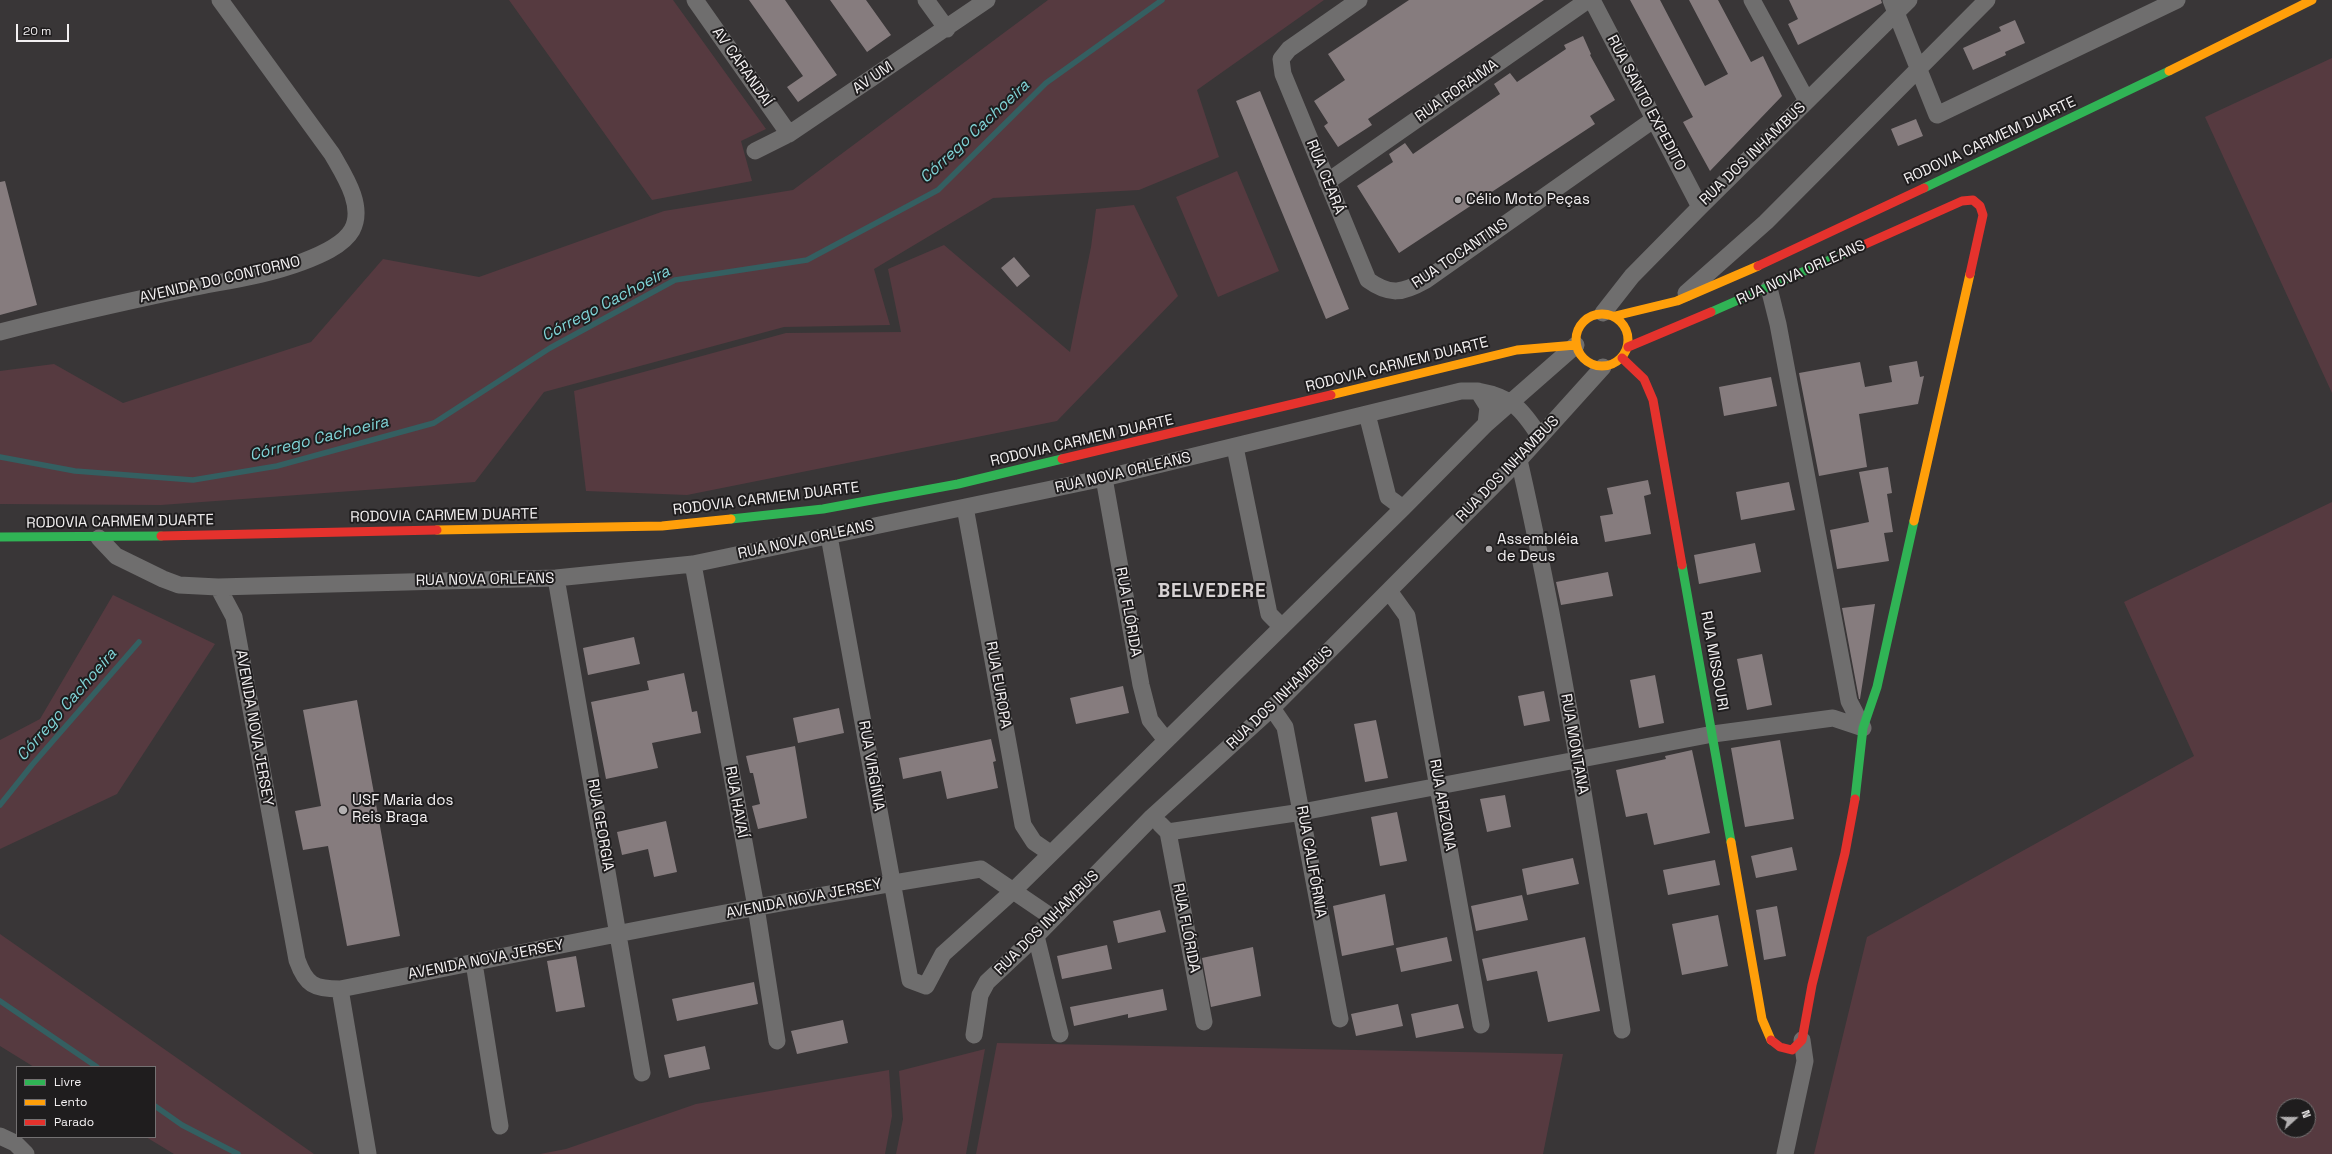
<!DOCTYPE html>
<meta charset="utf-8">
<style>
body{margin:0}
#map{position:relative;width:2332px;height:1154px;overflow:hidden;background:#393637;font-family:"Space Grotesk",sans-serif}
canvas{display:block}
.legend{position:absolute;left:16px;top:1066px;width:140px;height:72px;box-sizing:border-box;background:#1f1d1e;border:1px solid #747172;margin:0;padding:5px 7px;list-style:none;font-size:12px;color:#f3f0f1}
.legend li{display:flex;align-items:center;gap:8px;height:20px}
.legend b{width:20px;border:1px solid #747172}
.north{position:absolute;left:2276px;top:1098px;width:40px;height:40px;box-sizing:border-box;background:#1f1d1e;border:1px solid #747172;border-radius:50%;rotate:69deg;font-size:11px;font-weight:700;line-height:16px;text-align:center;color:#f3f0f1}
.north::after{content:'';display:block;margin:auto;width:14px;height:18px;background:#b2afb0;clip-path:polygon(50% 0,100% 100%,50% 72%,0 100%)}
.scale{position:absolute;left:16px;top:24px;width:53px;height:18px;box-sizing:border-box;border:2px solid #f3f0f1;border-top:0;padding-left:5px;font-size:12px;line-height:14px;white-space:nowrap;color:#f3f0f1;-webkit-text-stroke:3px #1f1d1e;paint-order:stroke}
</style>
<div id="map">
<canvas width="2332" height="1154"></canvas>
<ul class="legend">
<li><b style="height:5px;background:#30b455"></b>Livre</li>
<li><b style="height:5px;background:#ff9f0a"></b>Lento</li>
<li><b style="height:5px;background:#e5322d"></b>Parado</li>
</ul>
<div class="north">N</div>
<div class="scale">20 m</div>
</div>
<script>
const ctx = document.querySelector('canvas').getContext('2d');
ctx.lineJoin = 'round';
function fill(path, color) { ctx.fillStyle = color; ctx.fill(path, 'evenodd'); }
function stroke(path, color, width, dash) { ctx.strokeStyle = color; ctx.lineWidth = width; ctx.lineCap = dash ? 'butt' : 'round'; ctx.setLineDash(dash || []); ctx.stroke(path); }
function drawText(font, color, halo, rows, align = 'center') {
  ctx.font = font + ' "Space Grotesk",sans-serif'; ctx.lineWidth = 4; ctx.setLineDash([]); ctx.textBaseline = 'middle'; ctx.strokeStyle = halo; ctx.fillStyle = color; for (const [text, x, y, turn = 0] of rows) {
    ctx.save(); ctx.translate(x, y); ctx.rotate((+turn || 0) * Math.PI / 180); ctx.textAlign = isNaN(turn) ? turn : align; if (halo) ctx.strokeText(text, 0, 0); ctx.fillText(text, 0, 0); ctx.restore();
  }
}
const green = new Path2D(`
 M509,0H673L766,129L741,141L752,181L652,200Z
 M1048,0H1324L1197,90L1219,157L1139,190L993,198L874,269L890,325L784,327L544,392L475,482L161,505L0,504V371L54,364L123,403L311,342L383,259L479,277L664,211L793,190Z
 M2332,58V393L2205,117Z
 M1237,171L1279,271L1218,297L1176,197Z
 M1134,205L1178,296L1057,421L687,495L586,491L574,391L786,333L901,332L888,269L944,245L1070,352L1091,247L1096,209Z
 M2332,502V1154H1814L1867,937L2194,756L2124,602ZM2284,1106H2308V1130H2284Z
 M113,595L215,644L117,794L0,849V740L40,719Z
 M0,934L314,1154H174L146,1137H155V1067H34L0,1046Z
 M997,1043L1563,1054L1543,1154H976Z
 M985,1049L966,1154H896L903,1119L899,1071Z
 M889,1070L892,1116L885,1154H540L566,1149L696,1104Z`);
const stream = new Path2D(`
 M0,457L75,471L193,480L277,466L434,423L550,348L675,280L807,260L938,190L1046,83L1162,0
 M0,805L32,765L139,642
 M0,1001L97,1067
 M155,1106L182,1125L238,1154`);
const building = new Path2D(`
 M749,0H785L837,75L798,102L787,87L803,76Z
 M830,0H866L891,35L867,52Z
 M1409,0H1544L1368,119L1372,125L1338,147L1324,126L1328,123L1314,101L1345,80L1328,54Z
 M1630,0H1660L1705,86L1728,74L1689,0H1718L1751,62L1763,56L1782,96L1710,171L1683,122L1693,117Z
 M1789,0H1881L1882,3L1798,45L1788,24L1798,19Z
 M2015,20L2025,43L2005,52L2006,55L1973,70L1963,48L2001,31L1999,27Z
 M1583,36L1591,54L1590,55L1615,100L1590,116L1595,124L1399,253L1357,186L1393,162L1389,154L1405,143L1413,154L1500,94L1494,84L1510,73L1517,82L1566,49L1564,45Z
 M1260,91L1349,309L1326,319L1236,101Z
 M1916,119L1923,136L1898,146L1891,129Z
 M5,181L37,305L0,315V182Z
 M1014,257L1030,276L1017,287L1001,268Z
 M1917,361L1920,377L1924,376L1918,404L1859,414L1867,467L1819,476L1799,373L1860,362L1865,387L1892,382L1889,366Z
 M1771,377L1777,406L1724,416L1719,387Z
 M1888,467L1892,493L1887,494L1893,532L1884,533L1889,561L1837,569L1830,530L1869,522L1859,472Z
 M1648,480L1651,494L1644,496L1651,534L1605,542L1600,516L1613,514L1607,488Z
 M1789,482L1795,510L1741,520L1736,492Z
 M1755,543L1761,572L1699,584L1694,555Z
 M1608,572L1613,596L1561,605L1556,582Z
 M1875,604L1860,699H1859L1842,608Z
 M634,637L640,664L588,675L583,648Z
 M1762,654L1772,705L1747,710L1737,659Z
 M684,673L692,712L697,711L701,733L652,743L658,768L606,779L591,702L649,690L647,681Z
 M1655,675L1664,723L1639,728L1630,680Z
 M1123,686L1129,713L1076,724L1070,698Z
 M1544,691L1550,721L1524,726L1518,696Z
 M357,700L400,936L347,946L328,846L303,850L295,811L321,806L303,710Z
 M839,708L844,733L798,743L793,718Z
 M1376,720L1388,778L1365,782L1354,724Z
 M991,739L996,761L993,762L998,788L947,799L941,771L903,779L899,758Z
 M1780,740L1794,819L1745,827L1731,748Z
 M795,746L807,818L758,829L752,806L760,804L753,773H750L746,756Z
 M1692,750L1710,833L1654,845L1647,813L1626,817L1616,770L1666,759L1665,756Z
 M1505,795L1511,827L1487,832L1480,799Z
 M1397,812L1407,861L1380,866L1371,817Z
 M666,821L677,872L654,877L648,849L622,855L617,832Z
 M1792,847L1797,870L1756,878L1751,856Z
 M1573,858L1579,884L1527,895L1522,869Z
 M1715,860L1720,885L1668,895L1663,870Z
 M1385,894L1394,945L1342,956L1333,906Z
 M1522,895L1528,920L1476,931L1471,906Z
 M1777,906L1786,956L1764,960L1756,910Z
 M1160,910L1166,932L1118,943L1113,921Z
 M1718,915L1728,966L1682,975L1672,924Z
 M1447,937L1452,961L1401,972L1396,948Z
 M1585,937L1600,1011L1548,1022L1537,971L1487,981L1482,959Z
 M1107,945L1112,969L1062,979L1057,956Z
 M1253,947L1261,996L1211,1007L1202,958Z
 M576,956L585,1007L556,1012L547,961Z
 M754,982L758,1004L677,1021L672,999Z
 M1163,989L1167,1010L1128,1018V1014L1074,1026L1070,1007Z
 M1398,1004L1403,1026L1356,1036L1351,1014Z
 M1458,1004L1464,1028L1416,1038L1411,1014Z
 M843,1020L848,1043L797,1054L791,1031Z
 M705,1046L710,1069L669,1078L664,1055Z`);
const street = new Path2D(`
 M695,0L789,134
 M926,0L947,29
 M1359,0L1289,49L1281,59L1283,74L1368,280C1390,296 1403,293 1426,280L1653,120
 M1592,0L1700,207
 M1752,0L1807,101
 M1891,0L1937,115L2177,0
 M755,151L789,134L987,0
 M1327,182L1588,0
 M1769,288L1778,324L1849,701L1863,728
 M1686,293L1766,222L1987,0
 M1603,313L1632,276L1700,207L1909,0
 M0,332C62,316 124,302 186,289C224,281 265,276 302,262C318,256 343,246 352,230C365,206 344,175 332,154L220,0
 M1478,391C1512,397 1522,409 1540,437
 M1367,414L1388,497L1403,508
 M1235,447L1269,614L1281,626
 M1519,460C1562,648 1591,840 1622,1030
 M1104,478L1141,685L1150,720L1166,740
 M965,507L1023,825L1034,842L1050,853
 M829,536L910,980L926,986L943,954L1013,891L1403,508L1486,424L1576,345
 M99,538L116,556L163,579L179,585L218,587L556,578L693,564L1104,478L1461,391H1478L1488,407L1486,424
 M693,564L756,907L777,1041
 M556,578L642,1073
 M218,587L234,617L297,960C306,985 314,989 340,989C553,947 766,902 981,869L1053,918
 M1389,591L1407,616L1481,1025
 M1272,708L1285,727L1340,1019
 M1160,824L1168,832L1204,1022
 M1168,832L1302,812L1713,734L1833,718L1863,728
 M1036,936L1060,1034
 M474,963L500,1126
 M340,989L368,1154
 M974,1035L980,995L987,982L1036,936L1152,817L1272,708L1519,460L1603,367
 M0,1136L15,1143L26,1154
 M1785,1154L1805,1061L1802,1040`);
const fast = new Path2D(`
 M1924,188L2169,71
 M1711,312L1850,251
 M731,519L823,509L958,484L1062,459
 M0,537L161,536
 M1682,565L1731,842
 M1855,799L1863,728L1877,687L1914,521`);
const slow = new Path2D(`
 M2169,71L2312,0
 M1576 340a26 26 0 1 1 52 0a26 26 0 1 1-52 0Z
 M1615,316L1677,301L1758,266
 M1331,395L1517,350L1576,345
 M1914,521L1970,274
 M437,530L662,526L731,519
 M1731,842L1762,1019L1771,1040`);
const jam = new Path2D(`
 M1850,251L1962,201L1973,200L1980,206L1983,215L1970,274
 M1758,266L1924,188
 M1628,347L1711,312
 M1622,358L1644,379L1653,400L1682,565
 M1062,459L1331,395
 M161,536L437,530
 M1771,1040L1780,1047L1792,1050L1802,1040L1812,985L1845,853L1855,799`);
const markers = [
 [1458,200,4,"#b2afb0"],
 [1489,549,4,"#b2afb0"],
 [343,810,5,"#b2afb0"]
];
const streetNames = [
 ["AV CARANDAÍ",742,67,55],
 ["AV UM",873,78,-34],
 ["RUA RORAIMA",1457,91,-35],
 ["RUA SANTO EXPEDITO",1646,103,62],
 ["RODOVIA CARMEM DUARTE",1990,141,-25],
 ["RUA DOS INHAMBUS",1753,154,-44],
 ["RUA CEARÁ",1325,177,68],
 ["RUA TOCANTINS",1460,254,-34],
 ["RUA NOVA ORLEANS",1801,273,-24],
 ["AVENIDA DO CONTORNO",220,280,-13],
 ["RODOVIA CARMEM DUARTE",1397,365,-14],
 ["RODOVIA CARMEM DUARTE",1082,441,-13],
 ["RUA DOS INHAMBUS",1508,469,-46],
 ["RUA NOVA ORLEANS",1123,473,-13],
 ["RODOVIA CARMEM DUARTE",766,499,-7],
 ["RODOVIA CARMEM DUARTE",444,516,-1],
 ["RODOVIA CARMEM DUARTE",120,522,-1],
 ["RUA NOVA ORLEANS",806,540,-12],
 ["RUA NOVA ORLEANS",485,580,-1],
 ["RUA FLÓRIDA",1128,612,80],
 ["RUA MISSOURI",1714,661,80],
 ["RUA EUROPA",998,685,80],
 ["RUA DOS INHAMBUS",1280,698,-44],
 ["AVENIDA NOVA JERSEY",254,728,80],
 ["RUA MONTANA",1574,744,80],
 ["RUA VIRGÍNIA",871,766,80],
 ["RUA HAVAÍ",736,802,80],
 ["RUA ARIZONA",1442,805,80],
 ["RUA GEORGIA",600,825,80],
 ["RUA CALIFÓRNIA",1311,862,80],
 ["AVENIDA NOVA JERSEY",804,899,-11],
 ["RUA DOS INHAMBUS",1047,923,-45],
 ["RUA FLÓRIDA",1186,928,79],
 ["AVENIDA NOVA JERSEY",486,960,-11]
];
const poiNames = [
 ["Célio Moto Peças",1466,200],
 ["Assembléia",1497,540],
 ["de Deus",1497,557],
 ["USF Maria dos",352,801],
 ["Reis Braga",352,818]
];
const waterNames = [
 ["Córrego Cachoeira",975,132,-43],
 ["Córrego Cachoeira",606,304,-28],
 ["Córrego Cachoeira",319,439,-14],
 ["Córrego Cachoeira",67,705,-49]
];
const districtNames = [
 ["BELVEDERE",1212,592]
];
fill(green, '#563a40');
stroke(stream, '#345f61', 5.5);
fill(building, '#867c7e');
stroke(street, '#6f6e6e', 17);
stroke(fast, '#30b455', 9);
stroke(slow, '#ff9f0a', 9);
stroke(jam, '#e5322d', 9);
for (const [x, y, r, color] of markers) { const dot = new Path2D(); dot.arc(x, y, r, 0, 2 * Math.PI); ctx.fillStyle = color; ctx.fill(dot); stroke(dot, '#1f1d1e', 1.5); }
drawText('15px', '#f3f0f1', '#1f1d1e', streetNames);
drawText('15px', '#f3f0f1', '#1f1d1e', poiNames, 'left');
drawText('italic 16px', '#80d4d7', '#1f1d1e', waterNames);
ctx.letterSpacing = '1px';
drawText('bold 19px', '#d7d2d3', '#1f1d1e', districtNames);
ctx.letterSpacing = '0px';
</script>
